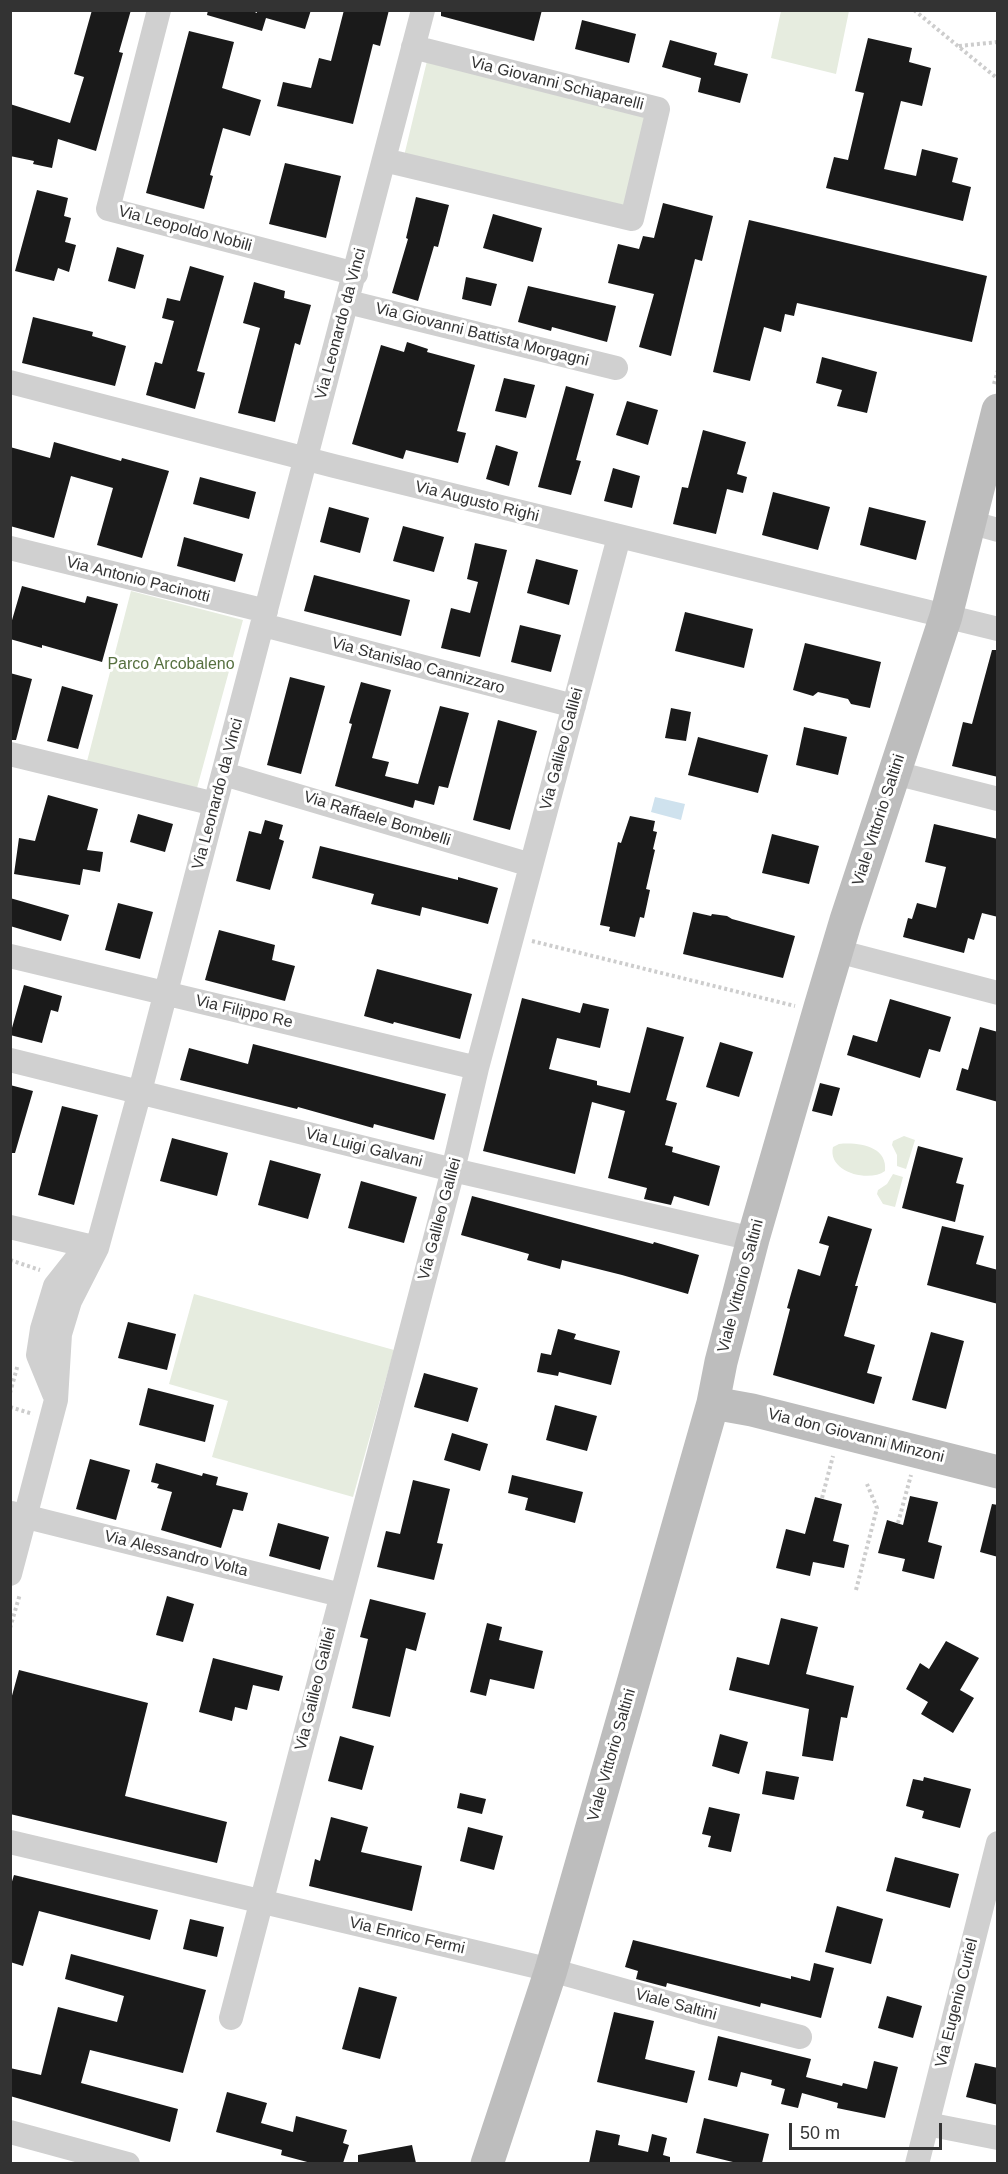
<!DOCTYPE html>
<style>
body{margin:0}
#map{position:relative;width:1008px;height:2174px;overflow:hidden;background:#fff;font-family:Arial,sans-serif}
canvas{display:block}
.frame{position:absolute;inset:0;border:12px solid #333;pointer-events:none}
.scale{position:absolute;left:789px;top:2123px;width:153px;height:27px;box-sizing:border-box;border:3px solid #333;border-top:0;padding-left:8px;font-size:18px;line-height:21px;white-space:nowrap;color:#333;-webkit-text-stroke:4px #fff;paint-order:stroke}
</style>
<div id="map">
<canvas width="1008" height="2174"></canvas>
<div class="frame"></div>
<div class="scale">50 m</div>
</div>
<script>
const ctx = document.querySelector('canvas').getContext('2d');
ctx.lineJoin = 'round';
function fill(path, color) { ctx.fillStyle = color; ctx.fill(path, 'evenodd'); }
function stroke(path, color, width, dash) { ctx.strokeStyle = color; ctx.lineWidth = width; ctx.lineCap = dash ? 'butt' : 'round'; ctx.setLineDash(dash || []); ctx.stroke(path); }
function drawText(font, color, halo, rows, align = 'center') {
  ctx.font = font + ' Arial,sans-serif'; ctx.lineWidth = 6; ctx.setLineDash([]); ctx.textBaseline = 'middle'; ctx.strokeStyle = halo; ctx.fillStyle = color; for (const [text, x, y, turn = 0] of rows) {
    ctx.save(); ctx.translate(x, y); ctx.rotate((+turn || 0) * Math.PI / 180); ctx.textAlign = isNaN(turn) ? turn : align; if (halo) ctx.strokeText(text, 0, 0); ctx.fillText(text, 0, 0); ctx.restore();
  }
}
const green = new Path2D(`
 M781,11H849L836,74L771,58Z
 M427,61L648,114L625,209L404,156Z
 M131,591L243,620L194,799L85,769Z
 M904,1136L915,1140L906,1169L897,1166V1155L892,1145L893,1141Z
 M839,1144C858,1142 888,1146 885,1171C869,1183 827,1172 833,1147Z
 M893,1174L903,1177L895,1207L883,1204L877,1194L878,1190L887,1184Z
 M194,1294L394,1350L353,1497L212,1457L228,1401L169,1384Z`);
const water = new Path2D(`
 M655,797L685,804L681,820L651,812Z`);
const building = new Path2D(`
 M92,10H131L119,52L123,53L96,151L58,139L52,168L33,164L34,161L10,156V104L70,123L84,77L74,74Z
 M208,10H250L257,13V10H311L305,29L266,18L262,31L207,15Z
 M344,10H389L380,46L373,44L353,124L277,106L283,82L311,88L319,58L331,61Z
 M441,10H542L534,41L441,16Z
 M582,20L636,34L629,63L575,49Z
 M189,31L234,42L222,88L261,100L250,136L223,128L210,175L213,176L204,209L146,193Z
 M868,38L912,48L909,62L931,68L922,106L901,101L884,169L916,176L922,149L958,158L952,182L971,187L963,221L826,188L834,157L848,160L864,93L855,91Z
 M670,40L717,53L714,65L748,74L740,103L698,92L701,78L662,67Z
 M285,163L341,176L326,238L269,224Z
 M37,190L68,198L64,216L71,218L65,242L76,245L69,272L58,268L54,281L15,271Z
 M416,197L449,205L438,247L434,246L418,301L392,293L408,239L406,238Z
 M663,203L713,216L702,261L695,259L671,356L639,347L654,294L608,283L618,244L639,249L643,236L654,238Z
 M493,214L542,228L533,262L483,248Z
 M749,220L987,276L972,342L797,303L794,316L785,314L781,332L764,327L750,381L713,372Z
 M117,247L144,255L135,289L108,281Z
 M190,266L224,276L197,371L205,373L195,409L146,395L155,362L162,364L174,321L162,318L167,298L180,301Z
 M466,277L497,284L491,306L462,299Z
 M254,282L285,291L284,298L311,305L300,345L295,343L275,422L238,413L260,328L243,323Z
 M528,286L616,306L607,342L552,327L551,331L518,322Z
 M33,317L93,332L92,336L126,346L115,386L22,363Z
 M407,342L428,349L427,352L475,365L457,431L466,433L458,463L406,450L403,459L352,444L381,345L404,352Z
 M822,357L877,372L867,413L837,406L842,390L816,383Z
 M504,378L535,385L526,418L495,411Z
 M566,386L594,394L576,460L581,461L571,495L538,487Z
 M627,401L658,410L648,445L616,435Z
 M703,430L746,442L737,474L747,477L743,493L727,489L716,534L673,524L682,487L688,488Z
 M54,442L121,461L122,458L169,471L142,558L97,545L113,488L71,476L54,538L10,526V447L50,458Z
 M496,445L518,452L509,486L486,479Z
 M613,468L640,476L632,508L604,501Z
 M200,477L256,492L249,519L193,504Z
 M773,492L830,507L818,550L762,535Z
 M329,507L369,518L360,553L320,542Z
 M869,507L926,521L916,560L860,545Z
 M403,526L444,537L434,572L393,561Z
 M184,537L243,554L235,582L177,566Z
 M475,543L507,550L480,657L441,648L451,608L470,613L478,582L467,579Z
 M536,559L578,570L569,605L527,593Z
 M314,575L410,600L401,636L304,611Z
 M22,586L85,603L87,596L118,604L102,662L42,645V648L10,639V627Z
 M685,612L753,629L744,668L675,651Z
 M520,625L561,635L551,672L511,662Z
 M805,643L881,662L870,708L851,704L848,699L818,692L813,696L793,690Z
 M992,650H998V777L952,766L963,722L972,724Z
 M10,673L32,679L16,740H10Z
 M290,677L325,686L301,774L267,765Z
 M361,682L391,690L372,758L389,762L385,776L418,784L440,706L469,713L448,788L439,786L434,805L415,800L413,808L335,786L352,724L349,723Z
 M62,686L93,695L78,749L47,741Z
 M671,708L691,712L686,741L665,738Z
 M498,720L537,731L510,830L473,820Z
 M804,727L847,737L838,775L796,765Z
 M698,737L768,755L758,793L688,775Z
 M48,795L98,809L87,850L103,852L100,872L83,869L80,885L14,874L19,838L35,841Z
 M138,814L173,824L165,852L130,842Z
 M630,816L655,821L653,831L657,832L653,849L655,850L646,889L650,890L644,918L640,917L635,937L609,931L610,927L600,925L618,842L621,843Z
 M265,820L283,825L279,839L284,841L270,890L236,881L249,831L261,834Z
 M934,824L998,839V917L982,913L974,940L968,938L964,953L903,937L908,918L912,919L917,903L936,908L946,867L925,862Z
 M772,834L819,846L809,884L762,873Z
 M320,846L458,880V877L498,888L488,924L422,907L420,916L371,904L374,894L312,878Z
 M10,898L69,915L61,941L10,926Z
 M118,903L153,912L140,959L105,950Z
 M693,912L711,916L712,914L727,916L732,919L795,936L783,978L683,954Z
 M219,930L275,945L272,960L295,966L285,1001L205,980Z
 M377,969L472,994L460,1039L394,1022L393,1024L364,1016Z
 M24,985L62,996L58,1012L51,1010L42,1043L10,1035Z
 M522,998L580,1013L583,1003L609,1009L600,1048L557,1038L549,1069L597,1081V1085L630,1093L647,1027L684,1037L666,1100L677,1103L665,1145L673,1147L672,1152L720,1166L709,1206L674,1196L671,1205L644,1199L647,1188L608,1178L625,1111L592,1102L575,1174L483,1151Z
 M890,999L951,1017L940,1052L929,1049L920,1078L847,1055L853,1035L877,1042Z
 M980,1027L998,1032V1102L956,1090L962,1068L968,1070Z
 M720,1042L753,1052L739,1097L706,1087Z
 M253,1044L446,1094L434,1140L374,1124L373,1128L298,1107L297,1109L180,1080L189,1048L248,1064Z
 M820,1083L840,1088L832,1116L812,1111Z
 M10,1085L33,1091L15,1153H10Z
 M62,1106L98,1115L74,1205L38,1195Z
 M172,1138L228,1153L217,1196L160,1181Z
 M918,1146L963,1158L956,1183L964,1185L955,1222L902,1208Z
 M270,1160L321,1174L308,1219L258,1205Z
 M361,1181L417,1197L404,1243L348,1228Z
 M472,1196L653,1244L654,1242L699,1255L688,1294L622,1275L562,1260L560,1269L527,1260L529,1254L461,1235Z
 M828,1216L872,1229L855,1286H858L844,1336L875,1345L867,1373L882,1377L874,1404L773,1375L790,1309L787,1308L798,1269L820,1276L829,1246L819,1243Z
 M942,1226L984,1236L976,1264L998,1270V1304L927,1285Z
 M128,1322L176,1334L167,1370L118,1358Z
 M558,1329L576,1334L574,1339L620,1351L611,1385L559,1372L558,1376L537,1372L541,1353L551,1355Z
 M931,1332L964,1341L946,1409L912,1400Z
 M424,1373L478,1388L468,1422L414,1407Z
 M148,1388L214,1405L205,1442L139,1425Z
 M555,1405L597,1416L587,1451L546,1440Z
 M452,1433L488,1444L480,1471L444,1460Z
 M90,1459L130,1470L116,1520L76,1509Z
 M156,1463L202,1476L203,1473L218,1477L216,1485L248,1493L243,1511L233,1509L221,1548L161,1530L172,1492L157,1488L159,1484L151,1482Z
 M512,1475L583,1492L575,1523L525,1510L528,1498L508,1493Z
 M413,1480L450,1489L437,1543L443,1544L434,1580L377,1567L386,1531L400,1534Z
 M910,1496L938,1502L928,1542L942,1546L934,1579L902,1571L905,1559L878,1553L887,1520L903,1525Z
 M815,1497L842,1504L833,1541L849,1545L844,1568L813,1562L810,1576L776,1568L786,1529L805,1534Z
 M992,1504L998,1505V1557L980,1552Z
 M278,1523L329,1537L320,1570L269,1556Z
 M167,1596L194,1604L183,1642L156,1635Z
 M370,1599L426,1613L416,1651L406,1648L390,1717L352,1708L368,1639L360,1637Z
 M781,1618L818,1627L806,1674L854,1686L847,1718L841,1717L833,1761L802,1756L809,1709L729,1690L737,1657L769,1665Z
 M487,1623L502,1627L499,1640L543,1651L534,1689L490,1679L486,1696L470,1692Z
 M946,1641L979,1658L960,1690L974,1698L953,1733L921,1714L928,1702L906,1689L920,1663L929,1669Z
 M213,1658L283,1676L279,1691L253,1685L247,1710L235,1707L232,1721L199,1712Z
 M19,1670L148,1703L125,1796L227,1822L217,1863L10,1814V1703Z
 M720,1734L748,1742L739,1774L712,1766Z
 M340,1736L374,1746L362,1790L328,1781Z
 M766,1771L799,1777L794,1800L762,1794Z
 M924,1777L971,1789L960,1828L922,1818L924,1811L906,1806L913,1779L923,1781Z
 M460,1793L486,1799L482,1814L457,1808Z
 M709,1807L740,1814L731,1852L708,1847L711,1836L702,1834Z
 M331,1817L368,1827L361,1852L422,1866L412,1911L309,1886L315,1859L320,1861Z
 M468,1827L503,1836L494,1870L460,1861Z
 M895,1857L959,1874L950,1908L886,1891Z
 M14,1875L158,1910L150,1940L39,1911L23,1966L10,1962V1888Z
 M837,1906L883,1919L871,1964L825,1952Z
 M190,1919L224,1927L217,1957L183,1949Z
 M633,1940L791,1979V1976L810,1981L814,1963L834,1968L821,2018L761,2003L760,2007L667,1983L666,1987L636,1979L638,1971L625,1967Z
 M71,1954L206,1990L183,2073L90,2050L81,2083L178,2109L170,2142L10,2096V2068L41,2075L58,2007L117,2022L124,1996L65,1979Z
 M359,1987L397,1997L380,2059L342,2049Z
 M887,1996L922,2006L913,2038L878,2028Z
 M614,2012L654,2021L645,2059L695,2071L687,2103L597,2082Z
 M718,2036L811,2059L806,2077L842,2086L843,2083L867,2089L874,2061L898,2067L885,2118L837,2108L838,2103L802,2093L798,2108L781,2104L785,2089L771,2085L772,2080L741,2072L737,2087L708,2080Z
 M975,2063L998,2068V2105L966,2097Z
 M227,2092L267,2103L261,2123L293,2132L296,2116L347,2130L343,2143L349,2145L343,2163H311L281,2155L282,2150L216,2132Z
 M704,2118L769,2134L762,2163H737L696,2153Z
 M596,2130L620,2135L618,2145L648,2152L652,2134L667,2138L663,2155L670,2157V2163H589Z
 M412,2145L416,2163H358V2155Z`);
const path = new Path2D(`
 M914,10L998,79
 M959,46L998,42
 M994,384L998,370
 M532,941L795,1006
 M10,1260L40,1270
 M10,1393L18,1364
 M10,1407L33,1414
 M822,1498L833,1456
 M898,1523L911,1475
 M856,1590L877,1508L867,1484
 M10,1628L20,1594`);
const street = new Path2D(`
 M159,10L108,209L356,274
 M384,160L632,219L658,109L413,47
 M348,302L616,368
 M10,382L334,466L998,629
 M969,522L998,530
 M10,548L266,611
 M263,625L574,706
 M10,754L215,804
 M895,773L998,799
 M224,774L531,865
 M837,951L998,993
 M10,956L477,1068
 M10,1060L453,1170L753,1239
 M10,1227L97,1248
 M54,1394L38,1355L42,1329L55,1286L78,1257L89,1252
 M11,1513L341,1595
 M10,1574L56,1400L60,1334L70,1301L97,1248L140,1091L423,10
 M10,1842L551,1970L701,2012L800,2037
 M231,2018L453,1170L477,1068L619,537
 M927,2124L998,2138
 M10,2132L128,2164
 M917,2164L998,1843`);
const secondary = new Path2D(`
 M713,1403L752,1410L998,1472
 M487,2164L551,1970L713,1403L721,1362L753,1239L820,1007L846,920L946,616L998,410`);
const streetNames = [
 ["Via Giovanni Schiaparelli",557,84,14],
 ["Via Leopoldo Nobili",185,229,15],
 ["Via Leonardo da Vinci",341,324,-75],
 ["Via Giovanni Battista Morgagni",482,335,14],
 ["Via Augusto Righi",477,502,14],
 ["Via Antonio Pacinotti",138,580,14],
 ["Via Stanislao Cannizzaro",418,666,15],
 ["Via Galileo Galilei",562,749,-75],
 ["Via Leonardo da Vinci",218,794,-75],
 ["Via Raffaele Bombelli",377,819,17],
 ["Viale Vittorio Saltini",879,820,-72],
 ["Via Filippo Re",244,1012,13],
 ["Via Luigi Galvani",364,1148,14],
 ["Via Galileo Galilei",440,1219,-75],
 ["Viale Vittorio Saltini",741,1286,-75],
 ["Via don Giovanni Minzoni",856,1436,14],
 ["Via Alessandro Volta",176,1554,14],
 ["Via Galileo Galilei",316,1689,-76],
 ["Viale Vittorio Saltini",612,1755,-74],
 ["Via Enrico Fermi",407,1936,13],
 ["Via Eugenio Curiel",957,2003,-76],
 ["Viale Saltini",676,2005,15]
];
const parkNames = [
 ["Parco Arcobaleno",171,665]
];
fill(green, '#e6ecdf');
fill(water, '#cfe2ee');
fill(building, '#1a1a1a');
stroke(path, '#cdcdcd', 4, [3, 3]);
stroke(street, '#d0d0d0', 24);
stroke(secondary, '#bdbdbd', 33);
drawText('16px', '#333', '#fff', streetNames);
drawText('16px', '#56703f', '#fff', parkNames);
</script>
